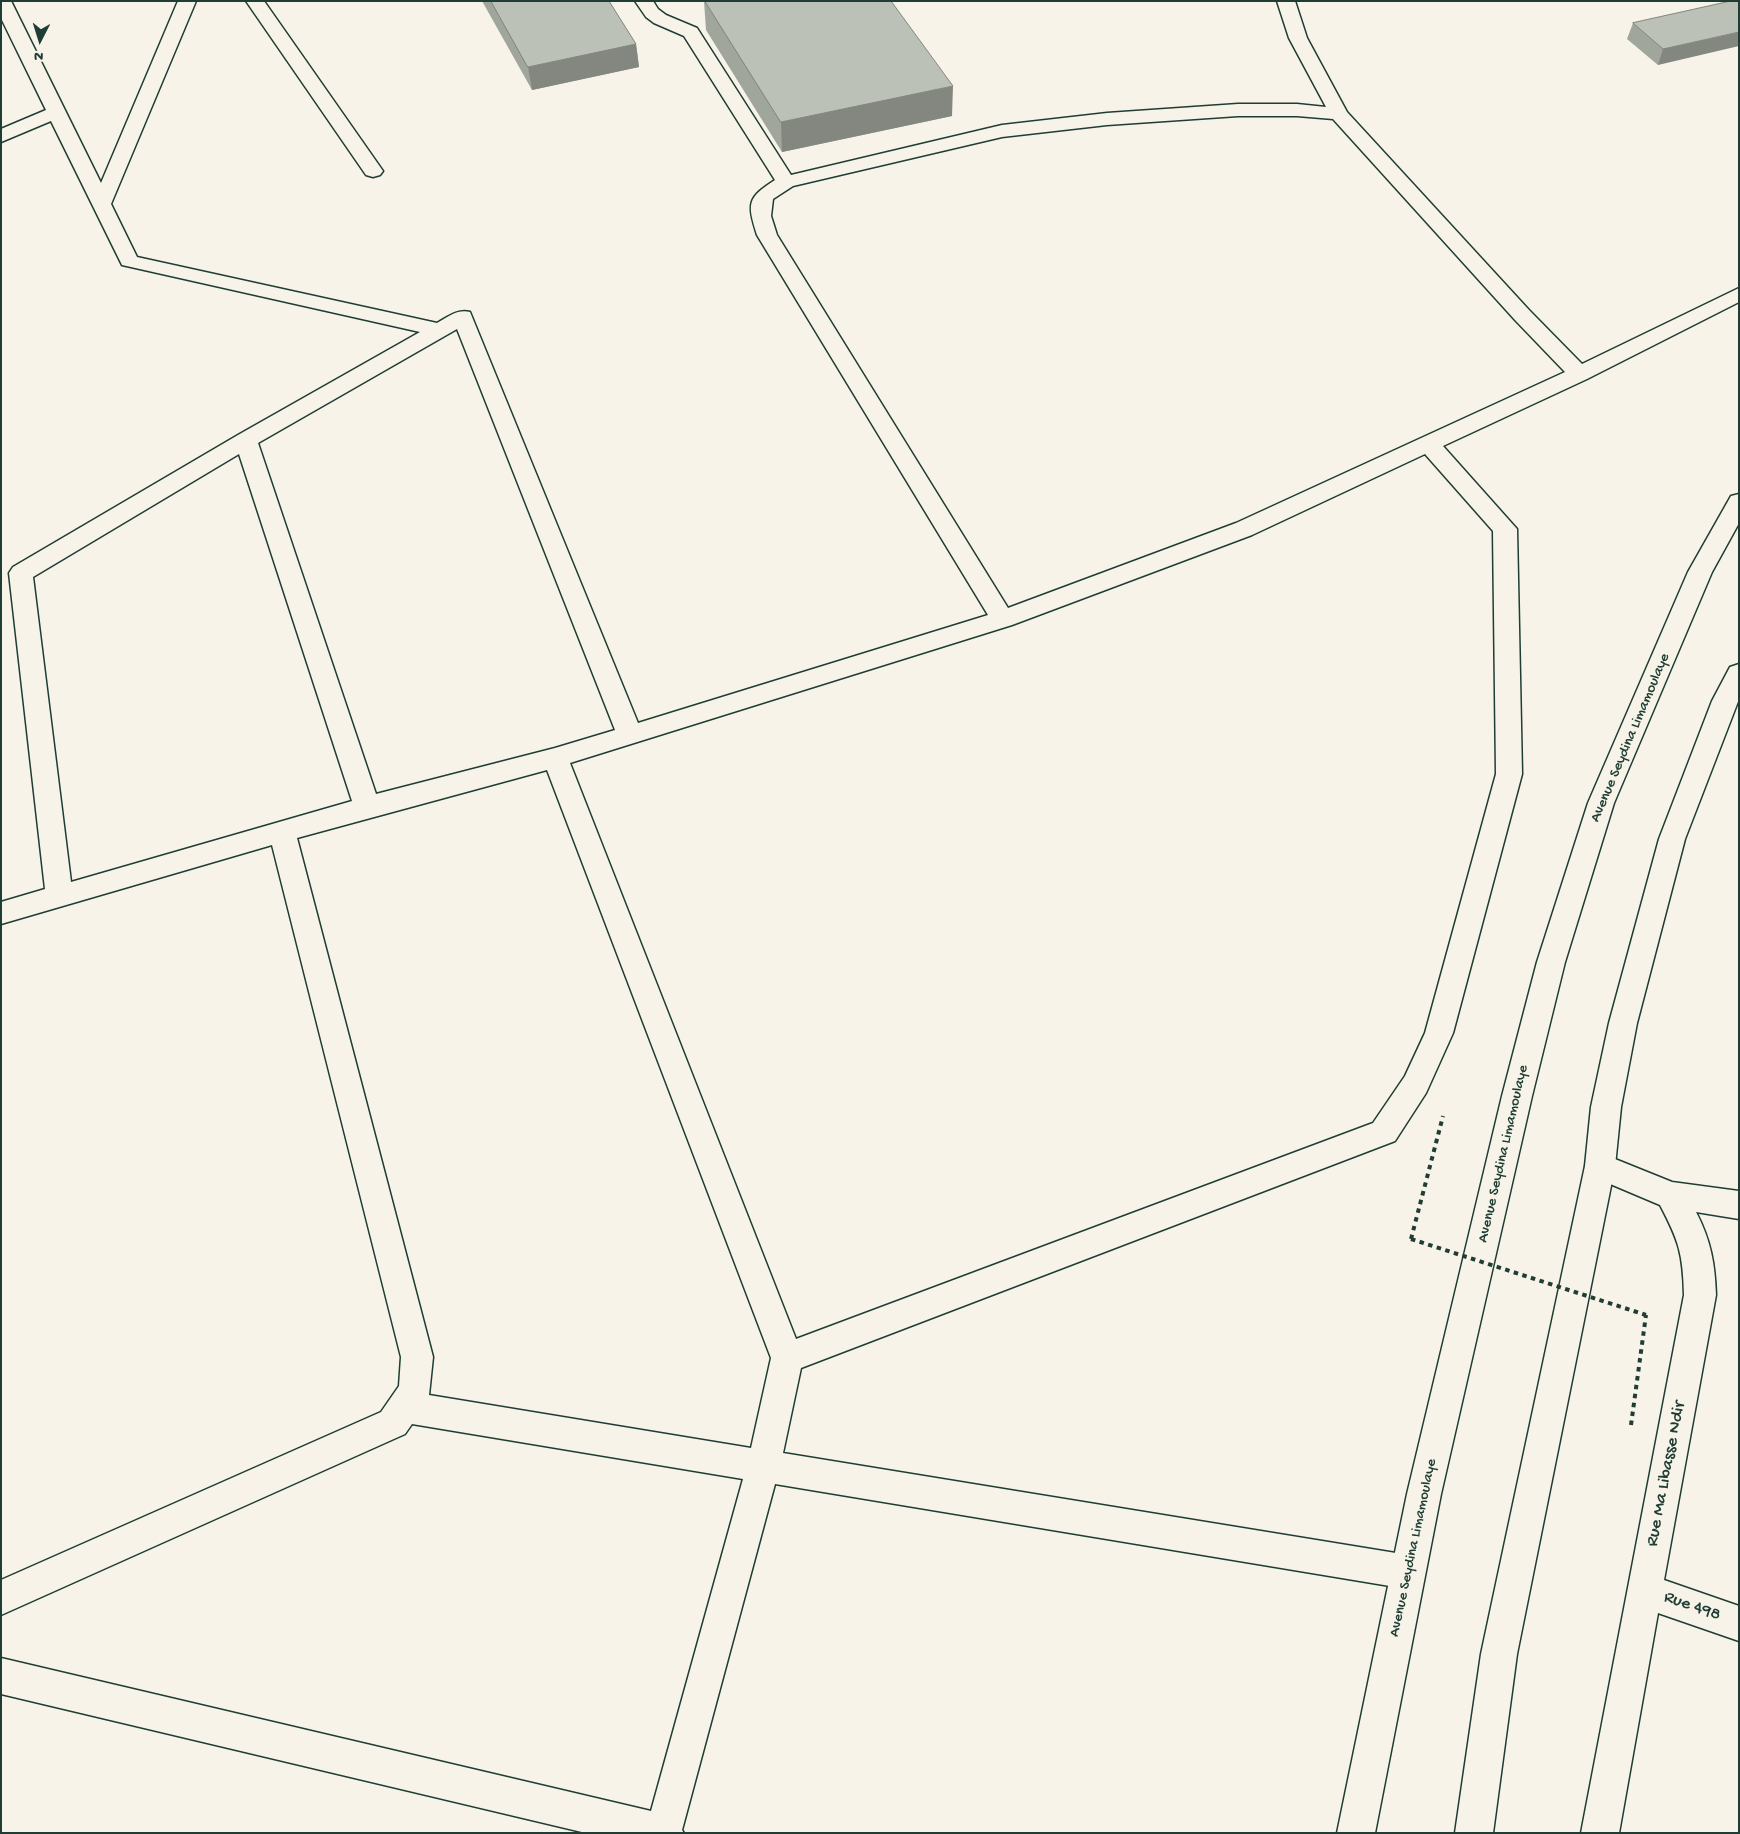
<!DOCTYPE html>
<style>
body{margin:0}
#map{position:relative;width:1740px;height:1834px;overflow:hidden;background:#f7f3e8;font-family:"Gochi Hand",sans-serif}
canvas{display:block}
.frame{position:absolute;inset:0;border:2px solid #1f3d34;pointer-events:none}
.north{position:absolute;left:15px;top:15px;width:50px;height:50px;-webkit-text-stroke:4px #f7f3e8;paint-order:stroke;rotate:185deg;font-size:14px;font-weight:700;line-height:20px;text-align:center;color:#1f3d34}
.north::after{content:'';display:block;margin:auto;width:18px;height:22px;background:#1f3d34;clip-path:polygon(50% 0,100% 100%,50% 72%,0 100%)}
</style>
<div id="map">
<canvas width="1740" height="1834"></canvas>
<div class="frame"></div>
<div class="north">N</div>
</div>
<script>
const ctx = document.querySelector('canvas').getContext('2d');
ctx.lineJoin = 'round';
function stroke(path, color, width, dash) { ctx.strokeStyle = color; ctx.lineWidth = width; ctx.lineCap = dash ? 'butt' : 'round'; ctx.setLineDash(dash || []); ctx.stroke(path); }
function fill(path, color) { ctx.fillStyle = color; ctx.fill(path, 'evenodd'); }
function drawText(font, color, halo, rows, align = 'center') {
  ctx.font = font + ' "Gochi Hand",sans-serif'; ctx.lineWidth = 4; ctx.setLineDash([]); ctx.textBaseline = 'middle'; ctx.strokeStyle = halo; ctx.fillStyle = color; for (const [text, x, y, turn = 0] of rows) {
    ctx.save(); ctx.translate(x, y); ctx.rotate((+turn || 0) * Math.PI / 180); ctx.textAlign = isNaN(turn) ? turn : align; if (halo) ctx.strokeText(text, 0, 0); ctx.fillText(text, 0, 0); ctx.restore();
  }
}
const path = new Path2D(`
 M1411,1239L1443,1116
 M1631,1425L1646,1315`);
const minor = new Path2D(`
 M1,1H11L101,183L178,1H196L111,204L137,257L437,323C448,317 457,309 470,312L638,723L988,615L757,235C747,203 747,198 775,180L684,36L654,23L646,17L635,1H653L658,9L666,15L697,28L791,175L1002,125L1107,113L1238,104H1297L1326,107L1289,38L1277,1H1295L1307,38L1347,112L1529,310L1582,364L1739,288V302L1587,379L1443,446L1517,529L1522,774L1453,1033L1426,1093L1395,1141L801,1368L783,1453L1408,1555L1420,1560L1425,1572L1420,1584L1408,1589L775,1484L682,1830L684,1833H586L1,1694V1658L651,1811L743,1479L412,1424L405,1434L1,1615V1580L381,1412L399,1386L401,1357L272,845L1,924V902L45,889L9,573L13,567L238,435L420,332L122,265L51,121L1,142V129L46,110L1,18ZM1238,116H1297L1333,119L1515,320L1565,372L1236,523L1008,608L777,235L771,216L773,199L793,186L1002,137L1107,125ZM457,329L615,730L555,748L376,794L258,443ZM239,454L352,801L71,882L33,577ZM1425,454L1493,531L1496,774L1425,1033L1405,1076L1373,1123L796,1339L570,763L1012,625L1252,535ZM547,770L771,1358L751,1448L429,1395L433,1357L297,838Z
 M246,1H264L383,171L380,175L373,177L366,175Z
 M1600,1153L1672,1182L1739,1191V1219L1696,1212C1711,1241 1715,1264 1716,1295L1664,1580L1739,1606V1641L1658,1613L1619,1833H1581L1684,1295C1683,1254 1679,1241 1660,1205L1589,1175L1585,1166L1589,1157Z`);
const highway = new Path2D(`
 M1739,494V523L1712,572L1614,803L1565,962L1532,1096L1441,1494L1375,1833H1337L1407,1494L1502,1096L1537,962L1588,803L1688,572L1731,496Z
 M1739,664V699L1685,839L1637,1023L1621,1107L1615,1166L1517,1654L1493,1833H1455L1481,1654L1585,1166L1591,1107L1609,1023L1659,839L1712,701L1730,667Z`);
const pathBridge = new Path2D(`
 M1411,1239L1646,1315`);
const wall = new Path2D(`
 M482,1H609L636,44L639,67L532,90Z
 M704,1H891L952,116L782,152L706,30Z
 M1731,1L1658,65L1627,39L1633,23Z`);
const shadedWall = new Path2D(`
 M1739,32V46L1658,65L1663,49Z
 M636,44L639,67L532,90L528,67Z
 M953,86L952,116L782,152L781,122Z`);
const building = new Path2D(`
 M491,1H609L636,44L528,67Z
 M705,1H891L953,86L781,122Z
 M1731,1H1739V32L1663,49L1633,23Z`);
const streetNames = [
 ["Avenue Seydina Limamoulaye",1631,738,-67],
 ["Avenue Seydina Limamoulaye",1504,1154,-77],
 ["Avenue Seydina Limamoulaye",1414,1548,-78]
];
const nearStreetnames = [
 ["Rue Ma Libasse Ndir",1667,1474,-79],
 ["Rue 498",1692,1607,19]
];
stroke(minor, '#1f3d34', 3);
stroke(highway, '#1f3d34', 3);
stroke(path, '#1f3d34', 4, [4.5, 4.5]);
fill(minor, '#f7f3e8');
fill(highway, '#f7f3e8');
stroke(pathBridge, '#1f3d34', 4, [4.5, 4.5]);
fill(wall, '#a1a69d');
fill(shadedWall, '#83877f');
fill(building, '#bbc1b6');
stroke(building, '#83877f', 1);
drawText('15px', '#1f3d34', '#f7f3e8', streetNames);
drawText('18px', '#1f3d34', '#f7f3e8', nearStreetnames);
</script>
